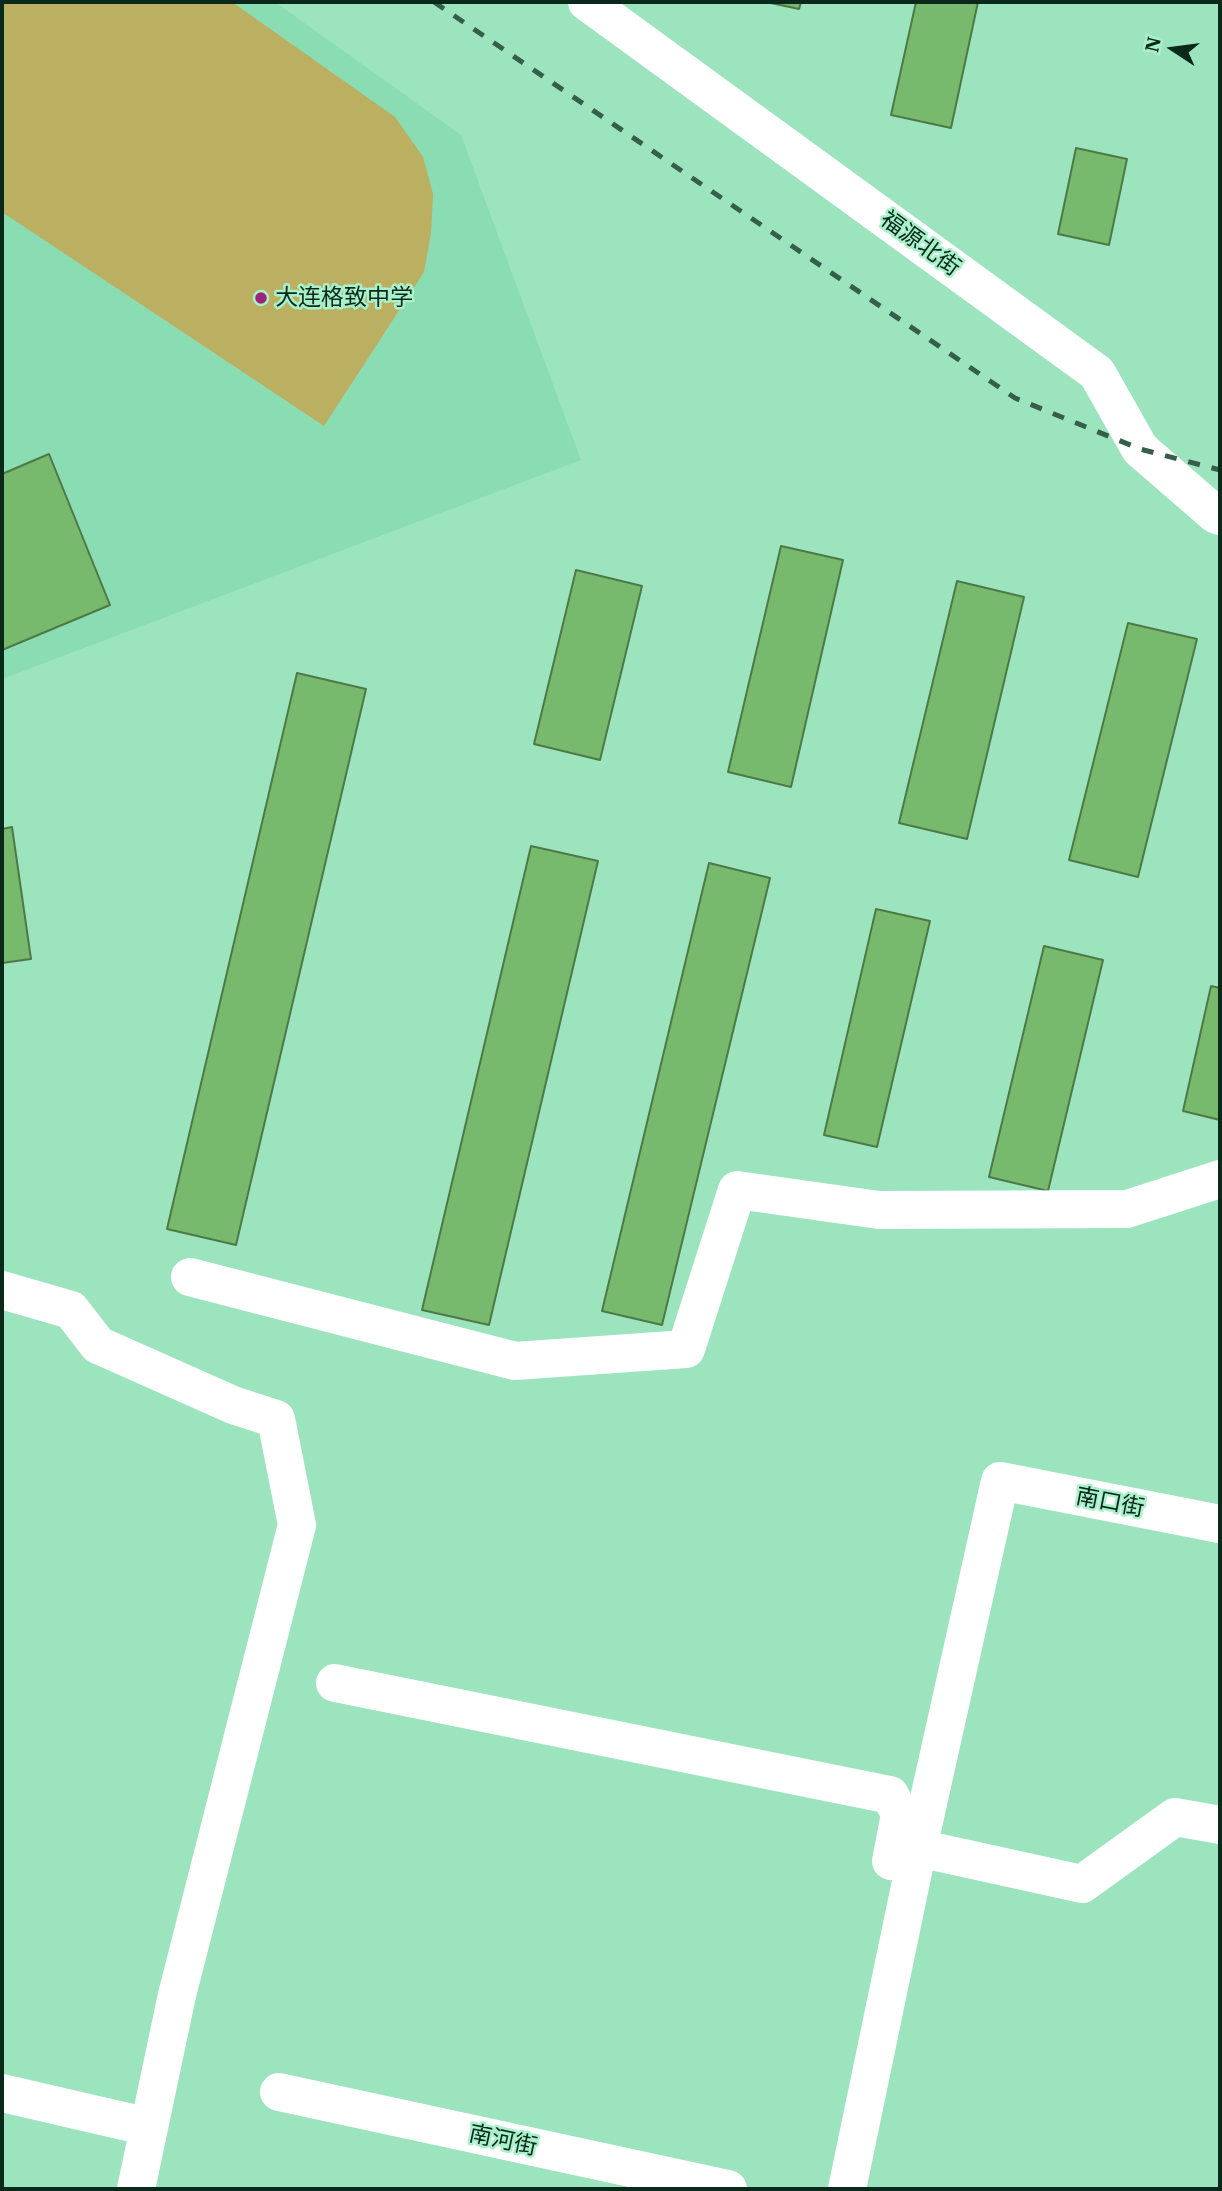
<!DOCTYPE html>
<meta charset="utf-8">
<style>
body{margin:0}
#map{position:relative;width:1222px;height:2191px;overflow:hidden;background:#9ce4be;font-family:"IBM Plex Serif",serif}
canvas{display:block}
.frame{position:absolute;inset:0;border:4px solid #0b291b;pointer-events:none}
.north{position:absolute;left:1138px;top:14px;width:70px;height:70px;-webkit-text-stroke:5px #a8f1cb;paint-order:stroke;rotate:283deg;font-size:19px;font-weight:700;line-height:28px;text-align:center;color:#0b291b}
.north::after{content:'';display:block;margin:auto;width:24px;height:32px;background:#0b291b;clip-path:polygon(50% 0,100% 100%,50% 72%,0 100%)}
</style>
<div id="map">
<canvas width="1222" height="2191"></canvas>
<div class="frame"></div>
<div class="north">N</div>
</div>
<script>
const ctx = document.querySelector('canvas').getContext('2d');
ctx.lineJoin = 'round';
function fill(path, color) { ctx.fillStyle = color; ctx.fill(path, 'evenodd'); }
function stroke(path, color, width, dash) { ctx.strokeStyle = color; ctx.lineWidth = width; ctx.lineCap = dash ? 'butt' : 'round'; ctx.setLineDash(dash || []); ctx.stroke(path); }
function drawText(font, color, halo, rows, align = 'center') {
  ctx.font = font + ' "IBM Plex Serif","Noto Sans SC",serif'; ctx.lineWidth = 5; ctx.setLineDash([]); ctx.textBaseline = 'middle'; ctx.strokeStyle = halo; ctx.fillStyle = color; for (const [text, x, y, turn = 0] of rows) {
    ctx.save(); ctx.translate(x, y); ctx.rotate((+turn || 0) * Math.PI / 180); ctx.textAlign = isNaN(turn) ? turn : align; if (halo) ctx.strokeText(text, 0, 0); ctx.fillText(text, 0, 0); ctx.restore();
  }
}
const built = new Path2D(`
 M2,2H275L461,135L581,460L2,679Z`);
const green = new Path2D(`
 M2,2H232L395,117L423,157L433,194L431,233L424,272L324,426L2,212Z`);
const building = new Path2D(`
 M766,2H801L799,9Z
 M916,2H978L951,128L891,115Z
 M1076,148L1127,159L1109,245L1058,234Z
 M49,454L110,605L2,650V474Z
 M781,546L843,560L791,787L728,772Z
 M576,570L642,586L600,760L534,744Z
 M957,581L1024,597L967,839L899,823Z
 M1128,623L1197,639L1138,877L1069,860Z
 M297,673L366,689L236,1245L167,1229Z
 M12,827L31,959L2,963V829Z
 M531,846L598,861L489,1325L422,1310Z
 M709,863L770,878L662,1325L602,1311Z
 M876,909L930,921L877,1147L824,1135Z
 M1044,946L1103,960L1048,1191L989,1177Z
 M1211,986L1220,988V1120L1183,1111Z`);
const street = new Path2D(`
 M587,2L1097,373L1140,449L1215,514L1220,516
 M190,1277L515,1361L686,1349L737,1190L879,1210L1127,1209L1220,1179
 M2,1290L71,1310L98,1345L233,1405L276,1419L297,1525L177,1995L136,2189
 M335,1683L890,1795L900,1814L891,1861
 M918,1848L1082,1884L1175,1817L1220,1825
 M279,2092L728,2189
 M2,2093L149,2127
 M847,2189L918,1848L1000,1481L1220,1524`);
const rail = new Path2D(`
 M434,2L1015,398L1140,449L1220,470`);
const markers = [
 [261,298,7,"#9c247d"]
];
const streetNames = [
 ["福源北街",920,244,36],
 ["南口街",1110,1503,11],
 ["南河街",503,2141,12]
];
const poiNames = [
 ["大连格致中学",275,298]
];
fill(built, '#8adcb2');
fill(green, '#bbaf61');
fill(building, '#78ba6d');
stroke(building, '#4e7947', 2);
stroke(street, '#fff', 38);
stroke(rail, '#355f4a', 5, [12, 12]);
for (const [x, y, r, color] of markers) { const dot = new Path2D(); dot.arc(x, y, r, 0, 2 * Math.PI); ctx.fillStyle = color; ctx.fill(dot); stroke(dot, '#a8f1cb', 2.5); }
drawText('23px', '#0b291b', '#a8f1cb', streetNames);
drawText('23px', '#0b291b', '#a8f1cb', poiNames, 'left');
</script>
